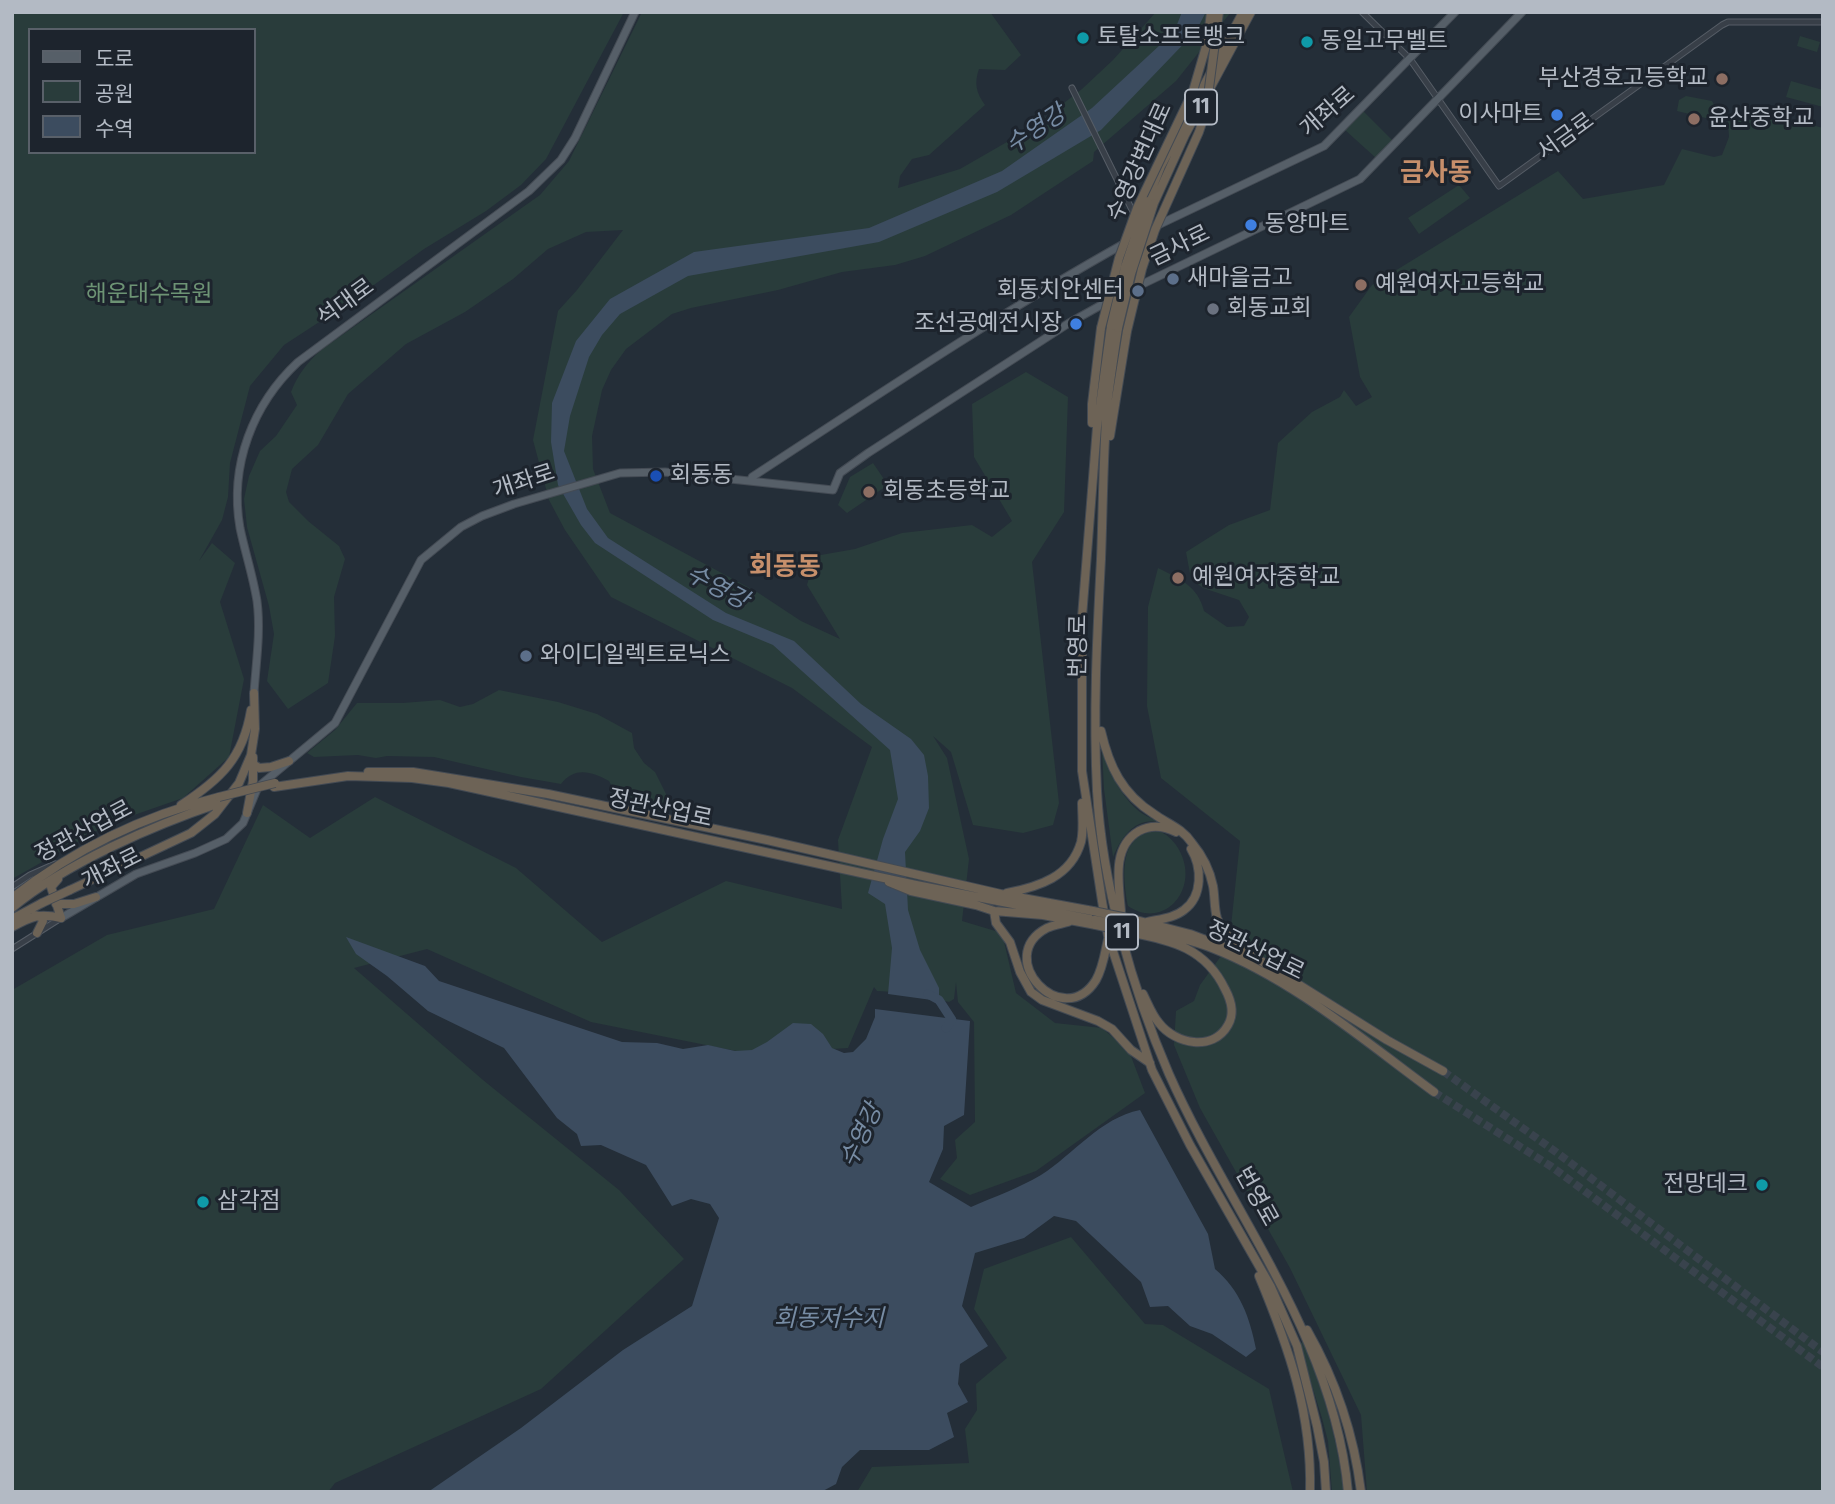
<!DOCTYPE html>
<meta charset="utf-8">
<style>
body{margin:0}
#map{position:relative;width:1835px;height:1504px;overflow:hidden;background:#242e38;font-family:"Fira Sans Condensed","Noto Sans KR",sans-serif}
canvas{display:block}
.frame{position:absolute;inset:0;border:14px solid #b3bac4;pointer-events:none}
.legend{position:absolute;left:28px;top:28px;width:228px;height:126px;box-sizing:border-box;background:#1d242d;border:2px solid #596069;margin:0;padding:9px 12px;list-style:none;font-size:21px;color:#b3bac4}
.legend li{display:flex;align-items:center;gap:14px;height:35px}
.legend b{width:35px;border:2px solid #596069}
</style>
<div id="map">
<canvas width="1835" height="1504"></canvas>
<div class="frame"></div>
<ul class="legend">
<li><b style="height:9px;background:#565f68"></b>도로</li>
<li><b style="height:19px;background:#293c3b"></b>공원</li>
<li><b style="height:19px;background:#3c4c5f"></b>수역</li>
</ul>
</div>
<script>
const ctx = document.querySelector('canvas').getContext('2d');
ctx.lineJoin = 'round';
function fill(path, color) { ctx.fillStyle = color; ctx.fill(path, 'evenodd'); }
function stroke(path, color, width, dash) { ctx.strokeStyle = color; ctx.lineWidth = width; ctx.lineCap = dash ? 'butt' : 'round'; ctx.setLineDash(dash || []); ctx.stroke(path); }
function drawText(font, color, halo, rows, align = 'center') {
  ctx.font = font + ' "Fira Sans Condensed","Noto Sans KR",sans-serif'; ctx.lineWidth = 6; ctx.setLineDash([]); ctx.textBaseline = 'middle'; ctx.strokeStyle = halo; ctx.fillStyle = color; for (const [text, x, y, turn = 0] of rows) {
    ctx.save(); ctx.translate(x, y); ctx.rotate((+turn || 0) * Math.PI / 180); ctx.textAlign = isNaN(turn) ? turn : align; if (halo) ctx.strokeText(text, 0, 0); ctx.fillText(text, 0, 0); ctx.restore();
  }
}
const green = new Path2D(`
 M12,12H624L546,159L521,185L486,211L424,249L353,300L284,345L250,386L230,463L228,497L222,520L199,561L212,543L235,563L220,602L244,679L229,757L183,798L111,823L12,879ZM30,30H254V152H30Z
 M642,12H990L1021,55L1005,70L979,69C974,83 976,93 985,105L929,155L912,159L900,176L898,188L960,169L1033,127L1082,89L1113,60L1156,12H1231L1176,81L1094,152L1093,161L1011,215L925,256L895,265L842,272L778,290L691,308L672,314L626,349L611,370L602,390L592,436L593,469L610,513L757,592L801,621L840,639L807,585L815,556L855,549L902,533L972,525L992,537L1012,521L974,457L972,404L1026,372L1068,397L1064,512L1032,562L1059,803L1053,825L1023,833L973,825L951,752L933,736L947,758L969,859L962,921L1002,933L1016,993L1055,1023L1102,1028L1129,1051L1145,1093L1036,1171L970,1195L940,1179L957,1158L955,1140L975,1122L974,1022L958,1002L956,982L954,999L949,1002L912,993L877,991L874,987L848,1048L751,1054L591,1022L427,949L354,968L483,1080L619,1190L684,1259L541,1389L335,1483L328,1492H12V990L107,935L214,909L263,805L310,838L375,797L516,868L602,942L726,881L842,909L838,840L872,747L792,688L611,597L565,530L549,500L533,440L558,311L577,290L623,230L586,232L548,249L513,279L465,312L406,344L348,394L318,445L292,469L286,492L289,502L308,521L339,546L345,559L334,597L335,636L328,683L288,709L267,681L274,634L269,606L247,527L244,499L249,476L260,451L276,436L297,405L291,392C298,374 307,363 321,350L540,195L569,161Z
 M1800,36L1820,42L1817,52L1797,46Z
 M1791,81L1823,90V107L1786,97Z
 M1686,96L1712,101L1716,108L1714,120L1677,111L1679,100Z
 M1751,109L1823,128V1492H1367L1361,1415L1290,1268L1200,1108L1174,1045L1176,1011L1194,1001L1200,985L1229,945L1240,841L1161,778L1147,706L1148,607L1158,568C1180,579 1198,586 1204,611L1227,627L1244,626L1249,617L1239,600L1203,588L1191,579L1186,552L1229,525L1270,510L1278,443L1312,412L1340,397L1344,390L1356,406L1372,397L1360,377L1349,317L1372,285L1558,171L1583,199L1664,185L1682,149L1714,157L1722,155L1729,137L1728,121Z
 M1363,111L1393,141L1376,158L1345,130Z
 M1459,185L1470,198L1419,234L1408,218Z
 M873,463L888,485L847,513L838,505L850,477Z
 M499,690L558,702L597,714L632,733L634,748L644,763L655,772L671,804L667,808L615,792L609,781C592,772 575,766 561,784L521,777L434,757L387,756L376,758L358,755L314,757L307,753L335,730L357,703H403L440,700L460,707L473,704Z
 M1102,750C1108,771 1122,798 1140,812C1145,816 1154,819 1160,822C1135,817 1122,836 1113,857L1104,789Z
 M1158,831C1167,834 1173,840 1178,848C1202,888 1164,931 1128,906C1123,878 1117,833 1158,831Z
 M1071,1237L1145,1324L1163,1325L1269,1389L1293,1492H857L872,1467L969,1463L965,1429L977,1410L976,1384L1007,1358L974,1309L984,1269Z
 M1303,1342C1324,1391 1337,1440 1344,1492H1332L1328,1441L1322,1418L1299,1344Z`);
const water = new Path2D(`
 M1182,12H1206L1196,31L1101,130L997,192L879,242L688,276L620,314L602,335L589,357L570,416L564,451L587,509L608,538L726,613L794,641L861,704L911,739L924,755L928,776L929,808L920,831L905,852L908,910L920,950L939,988V1001L888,994L892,948L885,904L868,893L883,839L898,799L890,750L773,645L713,620L595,543L581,525L558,485L551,442L552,403L576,341L610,299L694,252L869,228L1002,171L1092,108L1174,32Z
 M346,937L425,966L439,981L622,1042L657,1043L683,1049L708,1045L735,1051L752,1050L767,1042L793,1023L811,1024L823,1034L832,1048L844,1053L853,1052L866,1039L875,1017V1009L970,1021L964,1115L944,1126L943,1149L929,1182L971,1207C994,1197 1019,1188 1041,1175C1074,1154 1100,1118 1140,1110L1208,1234L1215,1269C1240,1290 1250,1318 1256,1349L1246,1357L1212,1334L1190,1326L1168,1306L1150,1307L1141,1282L1076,1221L1054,1216L1024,1238L975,1253L962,1306L988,1346L960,1364L958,1384L968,1402L947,1413L954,1437L929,1450H860L842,1467L836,1484L821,1492H428L521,1428L623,1350L692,1306L719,1218L710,1204L691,1199L672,1206L646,1165L601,1145L581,1146L577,1134L557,1118L504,1048L428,1011L387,976L356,954Z`);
const river = new Path2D(`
 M928,994L939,1000L952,1020L946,1028`);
const highwayTunnel = new Path2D(`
 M1443,1071L1556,1152L1823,1352
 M1434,1092L1552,1167L1823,1367`);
const minor = new Path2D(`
 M1362,12L1410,59L1499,186L1722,25L1728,22H1823
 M1072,88L1134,214
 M12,887L30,875L55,864
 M12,949L61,918`);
const major = new Path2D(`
 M1156,226L1324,146L1455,12
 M1122,294L1360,179L1522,12
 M751,481L752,477C876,396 998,314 1127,242
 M254,693C256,663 261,631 257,601C253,576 245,552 240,528C229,465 253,404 298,362L529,191L561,160L575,138L635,12
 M61,918L136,874L195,853L226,839L243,823L258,787L335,723L421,560L461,527L482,516L514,504L620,473L665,472L833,490L840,473L868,453L1069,323L1112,299`);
const highway = new Path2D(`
 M1147,201L1161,166L1243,12
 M1154,203L1185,135L1251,12
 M1111,326L1097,427L1082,617V771L1102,901L1108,936L1152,1070L1190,1145L1271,1287L1297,1346L1317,1426L1324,1462L1326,1492
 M1118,328C1114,354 1110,380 1107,406C1103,457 1103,508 1101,559C1097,636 1093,714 1097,791C1102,883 1132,989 1169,1074C1230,1212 1334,1336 1348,1492
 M1092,423V404L1101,328
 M1110,436L1127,331
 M1101,731C1109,766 1122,794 1154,814C1168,824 1182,828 1192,843C1202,855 1210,871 1213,886C1215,897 1214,908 1217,918C1223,934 1236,945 1250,953
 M253,757V764L259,768L271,767L289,761
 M368,772H413L548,794L767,840L1001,894L1093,911
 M274,787L348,776L412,778L449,783L916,885L1095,920
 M181,805C221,779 243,758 251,710
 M247,813L253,781V764
 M58,879L51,887L61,918
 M889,882L911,891L976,905L994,911L1043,915L1096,925
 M70,890L191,833L215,814L239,783L251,755L255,729L254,693
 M1007,893C1038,887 1071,877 1081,842C1084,830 1082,816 1082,803
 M12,898C74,849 142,816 219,797
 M56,904H74L96,897
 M12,908C66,863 154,825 220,803
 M994,911L996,923L1010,942L1020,972L1031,992L1042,1000L1098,1021L1112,1029L1131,1050L1150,1063
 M1121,911C1119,884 1111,847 1139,831C1152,824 1164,826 1176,832
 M35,915L41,917L43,921L37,933
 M12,919L42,903
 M1132,919L1190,934L1261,961L1387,1040L1443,1071
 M1068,922C1061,924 1053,925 1047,928C992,957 1063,1033 1096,980C1103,968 1105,952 1108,939
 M1147,922C1160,919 1174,918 1184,910C1203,896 1202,867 1191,849
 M12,927C32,916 39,913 61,918
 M1133,927C1160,933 1186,938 1212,948C1294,980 1363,1040 1434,1092
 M1132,933C1172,940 1206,949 1225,989C1231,1000 1235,1013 1228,1025C1213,1052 1175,1044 1159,1023C1152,1015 1148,1004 1143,994
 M1259,1276C1289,1348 1312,1413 1310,1492
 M1307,1330C1335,1379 1354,1435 1361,1492`);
const highwayBridge = new Path2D(`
 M1111,326L1125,267L1147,201
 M1101,328L1119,258L1137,208L1193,91L1207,43L1211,12
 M1118,328L1131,274L1154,203
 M1127,331L1142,269L1155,230L1199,132L1206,111L1219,12
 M219,797L275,783
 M42,903L70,890
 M1093,911L1132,919
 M1095,920L1133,927
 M1096,925L1132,933`);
const markers = [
 [1083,38,7,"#0f9aa8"],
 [1307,42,7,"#0f9aa8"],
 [1722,79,7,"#8d6e63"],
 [1557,115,7,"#3f7fe0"],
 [1694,119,7,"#8d6e63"],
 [1251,225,7,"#3f7fe0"],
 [1173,279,7,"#5c6f8a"],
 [1361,285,7,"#8d6e63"],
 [1138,291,7,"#5c6f8a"],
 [1213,309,7,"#6b7280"],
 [1076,324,7,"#3f7fe0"],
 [656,476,7,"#1a4fb4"],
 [869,492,7,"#8d6e63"],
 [1178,578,7,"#8d6e63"],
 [526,656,7,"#5c6f8a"],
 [1762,1185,7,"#0f9aa8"],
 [203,1202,7,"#0f9aa8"]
];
const shields = [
 [1201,107,32],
 [1122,932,32]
];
const shieldNames = [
 ["11",1201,107],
 ["11",1122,932]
];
const poiNames = [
 ["토탈소프트뱅크",1097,38],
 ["동일고무벨트",1321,42],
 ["부산경호고등학교",1708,79,"right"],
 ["이사마트",1543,115,"right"],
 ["윤산중학교",1708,119],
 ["동양마트",1265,225],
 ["새마을금고",1187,279],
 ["예원여자고등학교",1375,285],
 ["회동치안센터",1124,291,"right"],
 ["회동교회",1227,309],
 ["조선공예전시장",1062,324,"right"],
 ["회동동",670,476],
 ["회동초등학교",883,492],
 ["예원여자중학교",1192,578],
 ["와이디일렉트로닉스",540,656],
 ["전망데크",1748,1185,"right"],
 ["삼각점",217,1202]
];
const streetNames = [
 ["개좌로",1328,112,-41],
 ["서금로",1566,137,-36],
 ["수영강변대로",1140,162,-66],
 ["금사로",1180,246,-26],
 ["석대로",346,303,-36],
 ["개좌로",524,482,-18],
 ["번영로",1079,646,-89],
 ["정관산업로",660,809,12],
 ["정관산업로",84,832,-28],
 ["개좌로",112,869,-27],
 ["정관산업로",1255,951,26],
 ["번영로",1256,1197,61]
];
const parkNames = [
 ["해운대수목원",149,295]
];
const waterNames = [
 ["수영강",1036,130,-34],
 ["수영강",717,588,28],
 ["수영강",862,1136,-65],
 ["회동저수지",829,1319]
];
const quarterNames = [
 ["금사동",1436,174],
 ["회동동",785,568]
];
fill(green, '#293c3b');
fill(water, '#3c4c5f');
stroke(river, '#3c4c5f', 9);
stroke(highwayTunnel, '#39434d', 8, [8, 4]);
stroke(minor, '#565d66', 7);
stroke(major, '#444b54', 9);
stroke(highway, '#434a53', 10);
stroke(minor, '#383f48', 5);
stroke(major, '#565f68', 7);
stroke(highway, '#6d6356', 8);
stroke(highwayBridge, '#434a53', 10, []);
stroke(highwayBridge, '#6d6356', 8);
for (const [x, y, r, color] of markers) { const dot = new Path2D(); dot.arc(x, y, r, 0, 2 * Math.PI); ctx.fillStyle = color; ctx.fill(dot); stroke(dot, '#1d242d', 2.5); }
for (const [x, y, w] of shields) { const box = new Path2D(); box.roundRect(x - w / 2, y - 17.5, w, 35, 5); ctx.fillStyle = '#1d242d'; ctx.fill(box); stroke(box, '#b3bac4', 2); }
drawText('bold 21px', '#b3bac4', null, shieldNames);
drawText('23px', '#b3bac4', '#1d242d', poiNames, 'left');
drawText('23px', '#b3bac4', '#1d242d', streetNames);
drawText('23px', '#6d9374', '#1d242d', parkNames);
drawText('italic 24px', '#778ca4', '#1d242d', waterNames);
drawText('bold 26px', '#c78f6b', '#1d242d', quarterNames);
</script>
